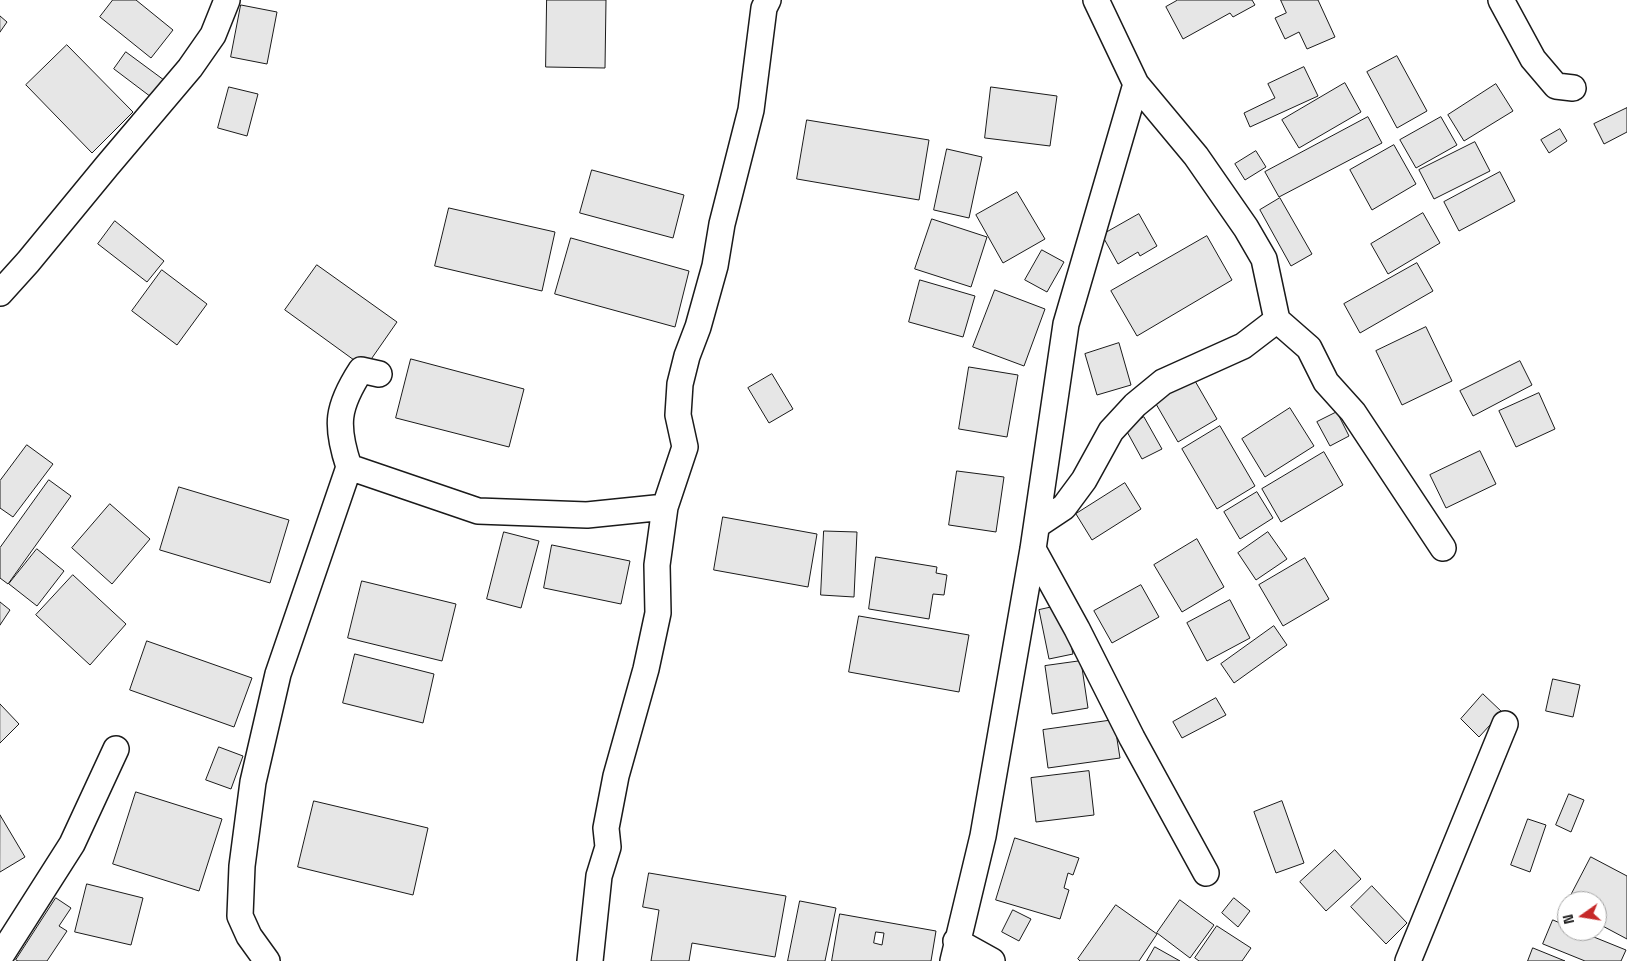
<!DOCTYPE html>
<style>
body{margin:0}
#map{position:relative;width:1627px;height:961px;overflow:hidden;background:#fff;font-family:"Space Grotesk",sans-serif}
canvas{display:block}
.north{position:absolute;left:1557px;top:891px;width:50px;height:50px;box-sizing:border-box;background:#fff;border:1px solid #a3a3a3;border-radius:50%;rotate:257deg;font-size:14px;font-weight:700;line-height:20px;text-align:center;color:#1a1a1a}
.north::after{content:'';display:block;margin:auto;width:18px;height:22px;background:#c62828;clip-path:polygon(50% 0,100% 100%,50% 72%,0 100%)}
</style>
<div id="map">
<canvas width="1627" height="961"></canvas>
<div class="north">N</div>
</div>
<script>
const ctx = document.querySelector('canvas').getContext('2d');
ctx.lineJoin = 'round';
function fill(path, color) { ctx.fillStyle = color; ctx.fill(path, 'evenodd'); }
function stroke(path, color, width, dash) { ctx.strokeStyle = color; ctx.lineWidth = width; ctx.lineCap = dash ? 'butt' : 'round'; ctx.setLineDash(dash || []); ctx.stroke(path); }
const building = new Path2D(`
 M113,0H136L173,30L151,58L100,17Z
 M547,0H606L605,68L546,67Z
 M1178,0H1252L1255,5L1233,17L1230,13L1183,39L1166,7Z
 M1281,0H1318L1335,37L1307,49L1299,32L1285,39L1275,18L1286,13Z
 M241,5L277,12L267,64L231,57Z
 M0,16L7,22L0,32Z
 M67,45L133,112L92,153L26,85Z
 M126,52L168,83L155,100L114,69Z
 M1397,56L1427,111L1397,128L1367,72Z
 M1304,67L1318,96L1250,127L1244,113L1275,98L1268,84Z
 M1345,83L1361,112L1299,148L1282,120Z
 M1496,84L1513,111L1464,141L1448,115Z
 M229,87L258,94L247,136L218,128Z
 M991,87L1057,96L1050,146L985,138Z
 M1627,108V132L1604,144L1594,124Z
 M1368,117L1382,143L1279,197L1265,172Z
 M1441,117L1457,145L1416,168L1400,140Z
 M807,120L929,140L919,200L797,179Z
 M1560,129L1567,141L1549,153L1541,140Z
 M1475,142L1490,171L1434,199L1419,170Z
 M1394,145L1416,184L1372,210L1350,170Z
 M947,149L982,157L969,218L934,210Z
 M1256,151L1266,167L1245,180L1235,164Z
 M592,170L684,195L673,238L580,213Z
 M1500,172L1515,201L1459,231L1444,202Z
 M1017,192L1045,239L1003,263L976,215Z
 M1280,198L1312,254L1291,266L1260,210Z
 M449,208L555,232L542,291L435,266Z
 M1423,213L1440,243L1388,274L1371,244Z
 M1139,214L1157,246L1140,256L1138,252L1118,264L1102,235Z
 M932,219L987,237L971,287L915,269Z
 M115,221L164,261L147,282L98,244Z
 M1207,236L1232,280L1137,336L1111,291Z
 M571,238L689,271L675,327L555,294Z
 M1042,250L1064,262L1047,292L1025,280Z
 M1417,263L1433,291L1360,333L1344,304Z
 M317,265L397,322L365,368L285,310Z
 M162,270L207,304L177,345L132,311Z
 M920,280L975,296L963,337L909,322Z
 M995,290L1045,309L1024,366L973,347Z
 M1426,327L1452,381L1402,405L1376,351Z
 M1119,343L1131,385L1097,395L1085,354Z
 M411,359L524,389L509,447L396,418Z
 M1520,361L1532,385L1473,416L1460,391Z
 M969,367L1018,375L1007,437L959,429Z
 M772,374L793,409L769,423L748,388Z
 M1191,374L1217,419L1178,442L1152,397Z
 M1539,393L1555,429L1516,447L1499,411Z
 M1290,408L1314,446L1265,477L1242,439Z
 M1337,412L1349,436L1330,446L1317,422Z
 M1144,417L1162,449L1142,459L1125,428Z
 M1220,426L1255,486L1217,509L1182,449Z
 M27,445L53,464L13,517L0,508V481Z
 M1480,451L1496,484L1446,508L1430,475Z
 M1324,452L1343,485L1281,522L1262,489Z
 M957,471L1004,477L996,532L949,525Z
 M49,480L71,496L8,584L0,578V548Z
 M1125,483L1141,509L1092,540L1076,514Z
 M179,487L289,520L270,583L160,550Z
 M1257,492L1273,518L1240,539L1224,512Z
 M110,504L150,539L112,584L72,548Z
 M723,517L817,534L808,587L714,570Z
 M824,531L857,532L854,597L821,595Z
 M504,532L539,541L521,608L487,599Z
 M1268,532L1287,559L1256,580L1238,553Z
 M1197,539L1224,587L1182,612L1154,565Z
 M552,545L630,561L621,604L544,588Z
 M37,549L64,571L37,606L9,584Z
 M876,557L937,567L936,573L947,575L944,595L933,594L929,619L869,609Z
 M1305,558L1329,599L1283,626L1259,585Z
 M73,575L126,624L90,665L36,615Z
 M362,581L456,604L442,661L348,638Z
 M1141,585L1159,617L1112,643L1094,611Z
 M1230,600L1250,638L1207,661L1187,623Z
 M0,602L10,610L0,625Z
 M1062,605L1073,654L1049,659L1039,610Z
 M859,616L969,635L959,692L849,672Z
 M1274,626L1287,645L1234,683L1221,664Z
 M147,641L252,678L234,727L130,690Z
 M355,654L434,674L423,723L343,703Z
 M1081,661L1088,708L1052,714L1045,666Z
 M1553,679L1580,685L1573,717L1546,711Z
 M1483,694L1502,712L1479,737L1461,719Z
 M1216,698L1226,715L1182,738L1173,722Z
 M0,704L19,724L0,743Z
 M1114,720L1120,758L1048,768L1043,730Z
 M219,747L243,756L231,789L206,780Z
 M1089,771L1094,815L1036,822L1031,778Z
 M136,792L222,819L199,891L113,864Z
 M1569,794L1584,800L1571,832L1556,825Z
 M314,801L428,828L413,895L298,867Z
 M1282,801L1304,863L1276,873L1254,812Z
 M0,815L25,857L0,872Z
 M1528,819L1546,825L1530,872L1511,865Z
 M1015,838L1079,858L1073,875L1068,873L1064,888L1069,890L1060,919L996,900Z
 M1335,850L1361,879L1326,911L1300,882Z
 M1591,857L1627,876V939L1597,923V901H1568Z
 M649,873L786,896L775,957L692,943L689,961H651L659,910L643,907Z
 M87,884L143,898L131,945L75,932Z
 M1372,886L1407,923L1386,944L1351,907Z
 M56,898L71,908L59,926L67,931L47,961H18L16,960Z
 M1234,898L1250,911L1238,927L1222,913Z
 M1180,900L1214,925L1190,958L1157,933Z
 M800,901L836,908L825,961H788Z
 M1116,905L1157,934L1139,961H1080L1078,959Z
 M1013,910L1031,919L1019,941L1002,932Z
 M840,914L936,931L931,961H832ZM876,932L884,933L882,945L874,943Z
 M1553,920L1567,926V931H1579L1626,950L1621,961H1585L1543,944Z
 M1217,926L1251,948L1242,961H1199L1195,958Z
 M1155,947L1180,961H1147Z
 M1533,948L1565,961H1528Z`);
const minor = new Path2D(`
 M1096,0L1136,84L1196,156L1246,228L1264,259L1277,320L1309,348L1326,382L1353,412L1443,548
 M1501,0L1533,59L1556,86L1573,88
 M0,293L28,262L107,166L190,68L213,35L227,0
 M349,467L478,511L587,515L665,507
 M1037,525L1064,507L1084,480L1111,431L1135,405L1163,382L1243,346L1277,320
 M1033,549L1077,629L1132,738L1206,873
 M956,941L992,961
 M0,957L72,844L116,749
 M267,961L249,936L240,916L242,866L253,782L278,674L349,467C335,425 337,407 361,370L379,374
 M590,961L599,876L608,847L606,828L616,776L646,669L658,613L657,565L665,507L685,447L678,415L680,384L687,356L698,327L715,266L722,224L751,110L764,8L768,0
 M953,961L983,836L1033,549L1066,324L1136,84
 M1408,961L1505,724`);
fill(building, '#e6e6e6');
stroke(building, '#1a1a1a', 1);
stroke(minor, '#1a1a1a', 28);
stroke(minor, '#fff', 25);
</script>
